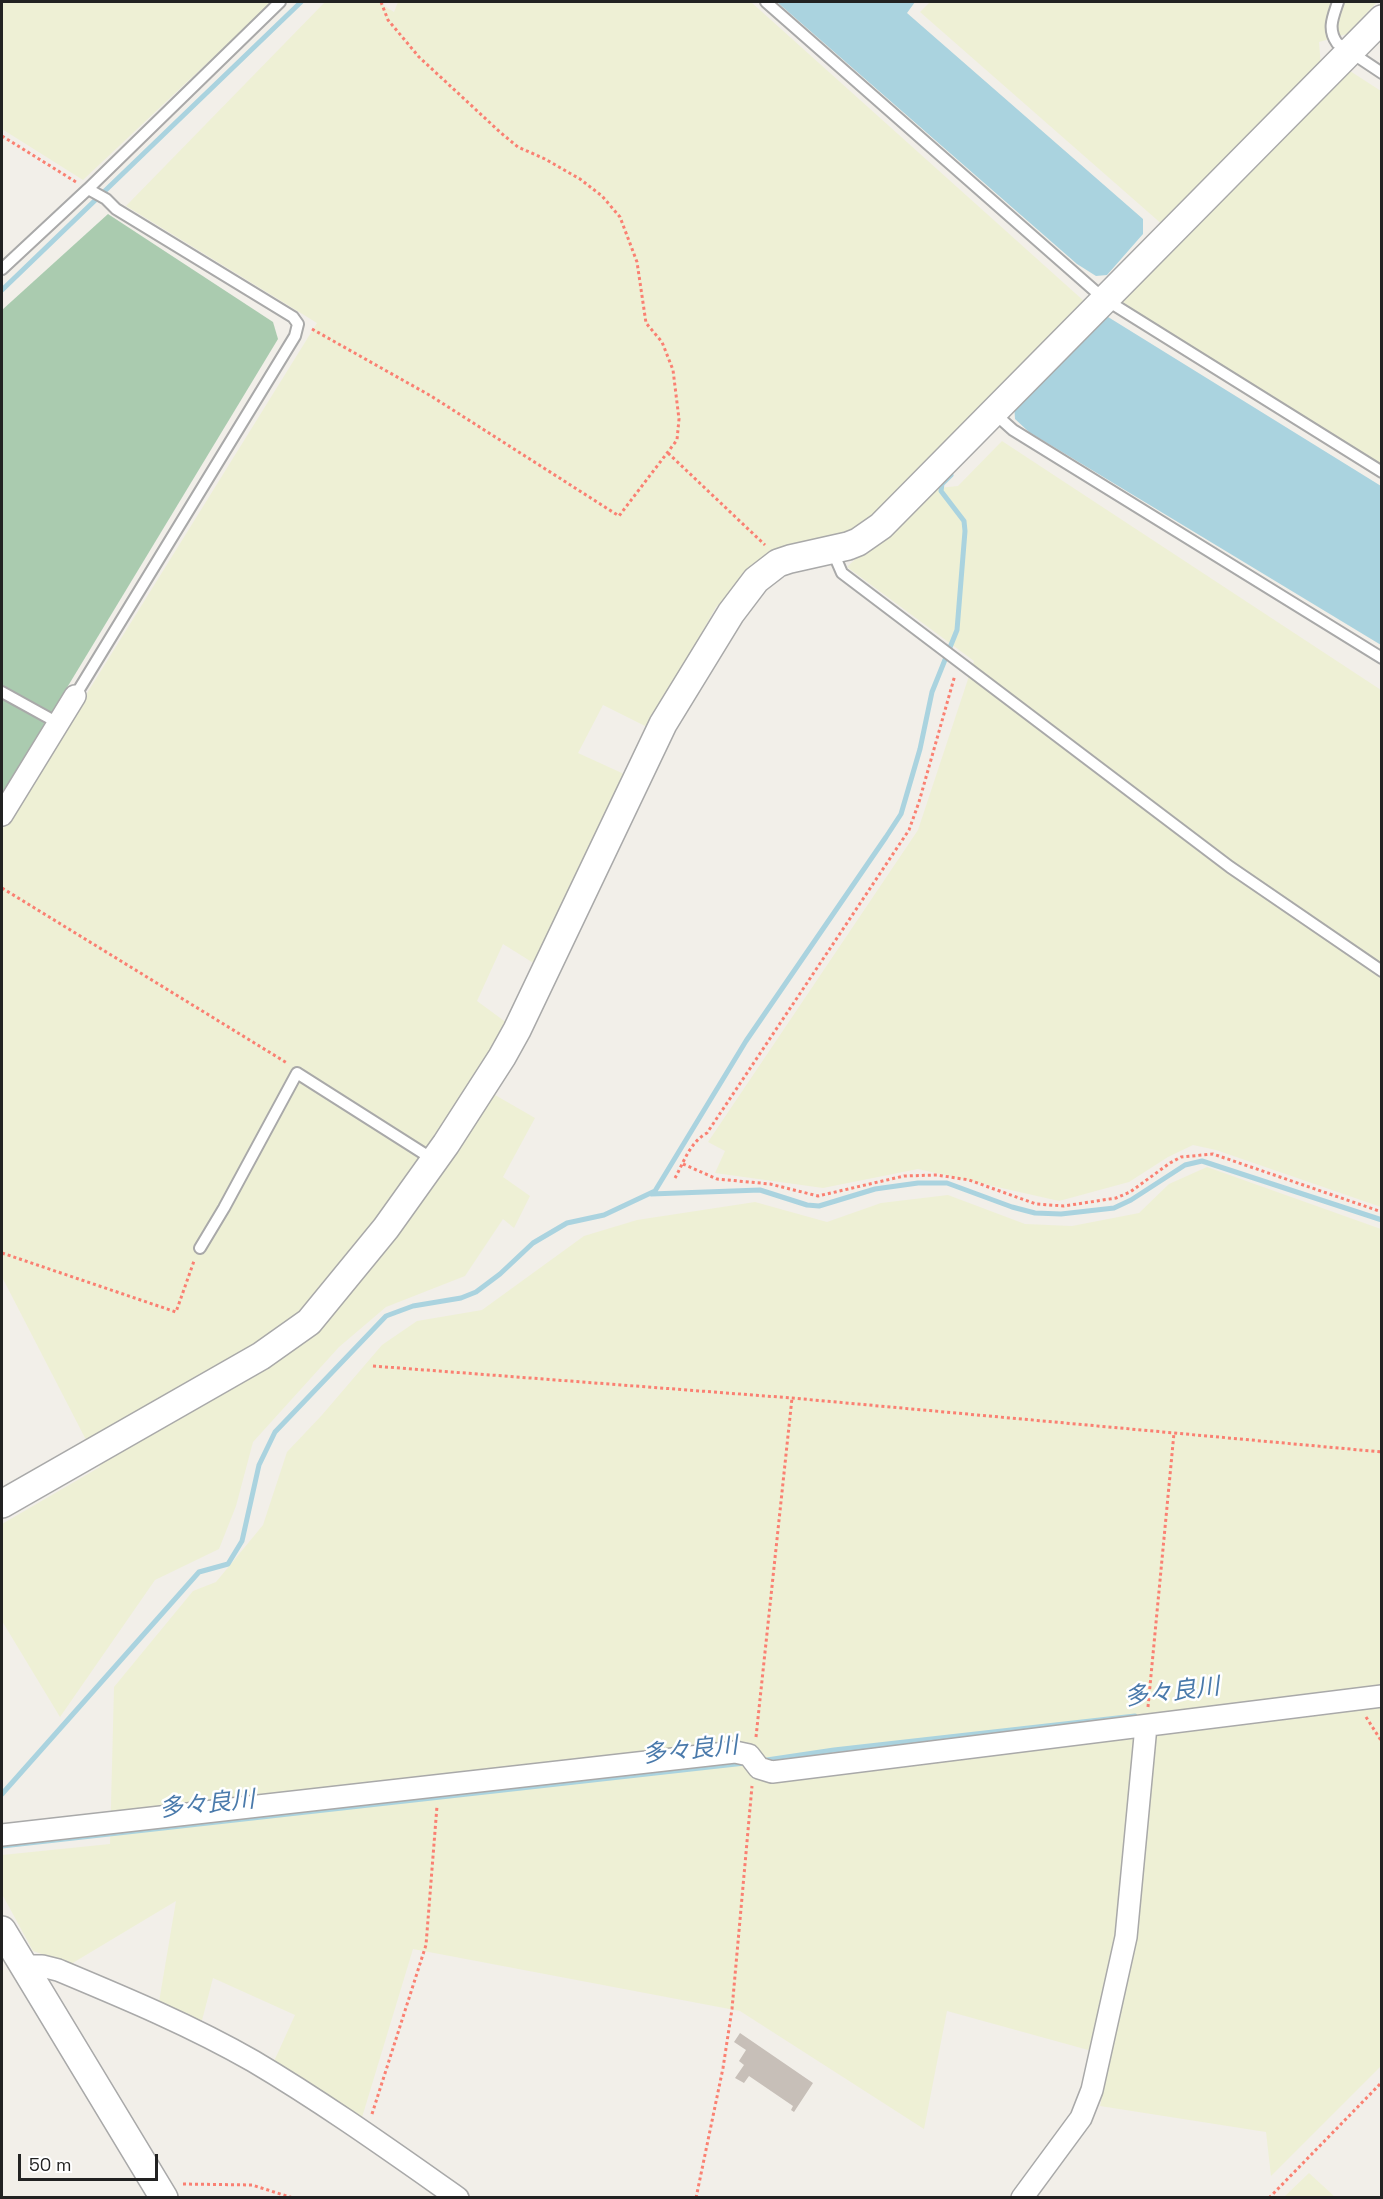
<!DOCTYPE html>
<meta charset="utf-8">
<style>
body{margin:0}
#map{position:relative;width:1383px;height:2199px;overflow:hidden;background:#f2efe9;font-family:"Space Grotesk",sans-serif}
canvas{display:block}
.frame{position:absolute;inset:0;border:3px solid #222;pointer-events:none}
.scale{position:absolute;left:18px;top:2154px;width:140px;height:27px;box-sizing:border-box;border:3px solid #222;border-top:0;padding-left:8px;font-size:18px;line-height:21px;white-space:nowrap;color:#222;-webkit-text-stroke:4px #fff;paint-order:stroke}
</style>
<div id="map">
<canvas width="1383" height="2199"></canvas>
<div class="frame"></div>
<div class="scale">50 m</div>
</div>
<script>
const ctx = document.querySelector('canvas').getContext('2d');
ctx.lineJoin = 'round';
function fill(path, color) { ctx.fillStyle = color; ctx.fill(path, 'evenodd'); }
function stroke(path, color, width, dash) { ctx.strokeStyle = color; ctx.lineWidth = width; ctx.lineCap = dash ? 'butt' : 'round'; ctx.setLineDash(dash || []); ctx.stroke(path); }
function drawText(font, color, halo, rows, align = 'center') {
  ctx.font = font + ' "Space Grotesk","Noto Sans JP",sans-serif'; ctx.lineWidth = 5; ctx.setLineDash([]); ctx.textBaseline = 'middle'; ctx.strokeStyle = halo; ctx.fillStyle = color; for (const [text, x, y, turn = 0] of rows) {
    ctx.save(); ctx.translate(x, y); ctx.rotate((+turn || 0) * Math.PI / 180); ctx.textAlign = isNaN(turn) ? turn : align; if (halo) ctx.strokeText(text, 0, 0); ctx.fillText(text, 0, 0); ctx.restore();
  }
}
const farmland = new Path2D(`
 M2,2H272L83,180L2,129Z
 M325,2H378L394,12L398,2H751L1085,302L896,494L849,539L763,562L716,607L649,728L603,705L578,753L624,774L535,964L503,944L477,1001L507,1023L476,1084L535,1118L503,1177L530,1196L514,1228L503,1219L465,1276L386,1307L339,1347L253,1442L236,1506L219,1549L155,1580L60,1717L2,1621V1524L100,1467L2,1277V830L317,323L126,206Z
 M930,2H1377L1347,34L1319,42L1321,66L1350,71L1381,91V473L1121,301L1180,240L920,12Z
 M1002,441L1381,690V1207L1216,1150L1193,1145L1168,1157L1129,1182L1059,1201L918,1169L823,1188L715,1173L725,1151L708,1142L918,830L974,661L847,567L929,489L958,486Z
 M1207,1167L1381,1229V2066L1271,2176L1266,2132L1100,2106L1110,2056L947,2011L924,2129L740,2011L413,1949L360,2124L271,2068L295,2015L213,1978L200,2028L159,2002L176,1901L71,1964L33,1951L2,1894V1855L110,1844L114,1687L193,1591L216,1582L263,1525L287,1452L322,1415L382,1345L417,1321L482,1310L584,1236L637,1220L755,1202L827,1222L881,1203L948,1195L1025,1224L1072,1226L1139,1213L1169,1184Z
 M1309,2173L1335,2197H1284Z`);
const cemetery = new Path2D(`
 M108,214L273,322L278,339L2,795V310Z`);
const water = new Path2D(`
 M777,2H915L907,13L1143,219V234L1107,275L1096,276L1077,264Z
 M1100,312L1381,486V645L1029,432L1015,419L1014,404Z`);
const stream = new Path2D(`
 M2,290L301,2
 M651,1194L760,1190L807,1205L819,1206L875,1189L918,1183H947L1012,1207L1035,1213L1061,1214L1114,1208L1131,1200L1185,1165L1202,1161L1382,1220
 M760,1761L834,1750L1135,1716
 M2,1794L199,1572L228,1564L242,1541L259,1465L275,1432L386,1316L413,1306L461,1298L476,1292L500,1274L533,1243L567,1223L604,1215L655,1191L746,1041L886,837L901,814L920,749L932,692L957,630L965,531L964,521L941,491L942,484L951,475
 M2,1846L745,1763`);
const building = new Path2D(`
 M740,2033L813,2083L794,2112L791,2110L793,2106L749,2076L744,2083L735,2078L744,2065L739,2061L746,2050L734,2042Z`);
const path = new Path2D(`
 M2,136L76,182
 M312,329L431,396L619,516L677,440L679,419L673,370L662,342L646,323L637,262L620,217L602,196L580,179L545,159L518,147L501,133L419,57L388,20L381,2
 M668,453L765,545
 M2,888L287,1063
 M683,1164L717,1179L770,1184L818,1196L904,1176L937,1175L969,1180L1036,1204L1064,1206L1116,1198L1130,1192L1170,1163L1181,1157L1213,1154L1382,1212
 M675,1178C684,1162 690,1142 707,1133L909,830L919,802L955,675
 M2,1253L176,1312L194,1261
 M373,1366L792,1398L1382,1452
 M1148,1707L1174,1433
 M1366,1717L1382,1742
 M756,1737L792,1398
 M372,2114L426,1945L437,1806
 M183,2184L252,2185L293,2198
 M696,2198L723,2068L732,2009L752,1786
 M1269,2198L1382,2082`);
const service = new Path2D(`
 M766,2L1103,298L1382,472
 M1338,2C1333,17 1327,29 1337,43L1382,73
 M2,269L88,189L280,2
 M994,413L1013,430L1382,658
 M832,550L842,573L1230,867L1382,971
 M2,692L58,723
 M75,696L295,336L298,324L293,317L116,209L106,199L88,189
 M200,1248L224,1208L297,1073L434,1160`);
const minor = new Path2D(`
 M2,815L75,696
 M2,1835L735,1752L749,1755L759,1768L772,1772L1382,1696
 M24,1966H42L58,1970C125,1998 190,2025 253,2061C324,2103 391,2151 458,2198
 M1022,2198L1081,2118L1092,2090L1126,1937L1146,1726`);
const tertiary = new Path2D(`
 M2,1504L261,1356L309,1322L386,1228L446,1144L502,1057L517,1030L663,724L731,613L756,580L778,563L790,559L848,546L858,542L881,526L1382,19
 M2,1930L164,2198`);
const waterNames = [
 ["多々良川",1172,1693,-7],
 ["多々良川",690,1751,-6],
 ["多々良川",207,1805,-6]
];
fill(farmland, '#eef0d5');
fill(cemetery, '#aacbaf');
fill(water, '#aad3df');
stroke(stream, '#aad3df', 5);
fill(building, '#c7bfb8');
stroke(service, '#a9a9a9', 14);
stroke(minor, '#a9a9a9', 24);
stroke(tertiary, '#a9a9a9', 30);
stroke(path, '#fa8072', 3, [3, 3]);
stroke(service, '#fff', 10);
stroke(minor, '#fff', 21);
stroke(tertiary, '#fff', 27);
drawText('italic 24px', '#4a7aab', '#fff', waterNames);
</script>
